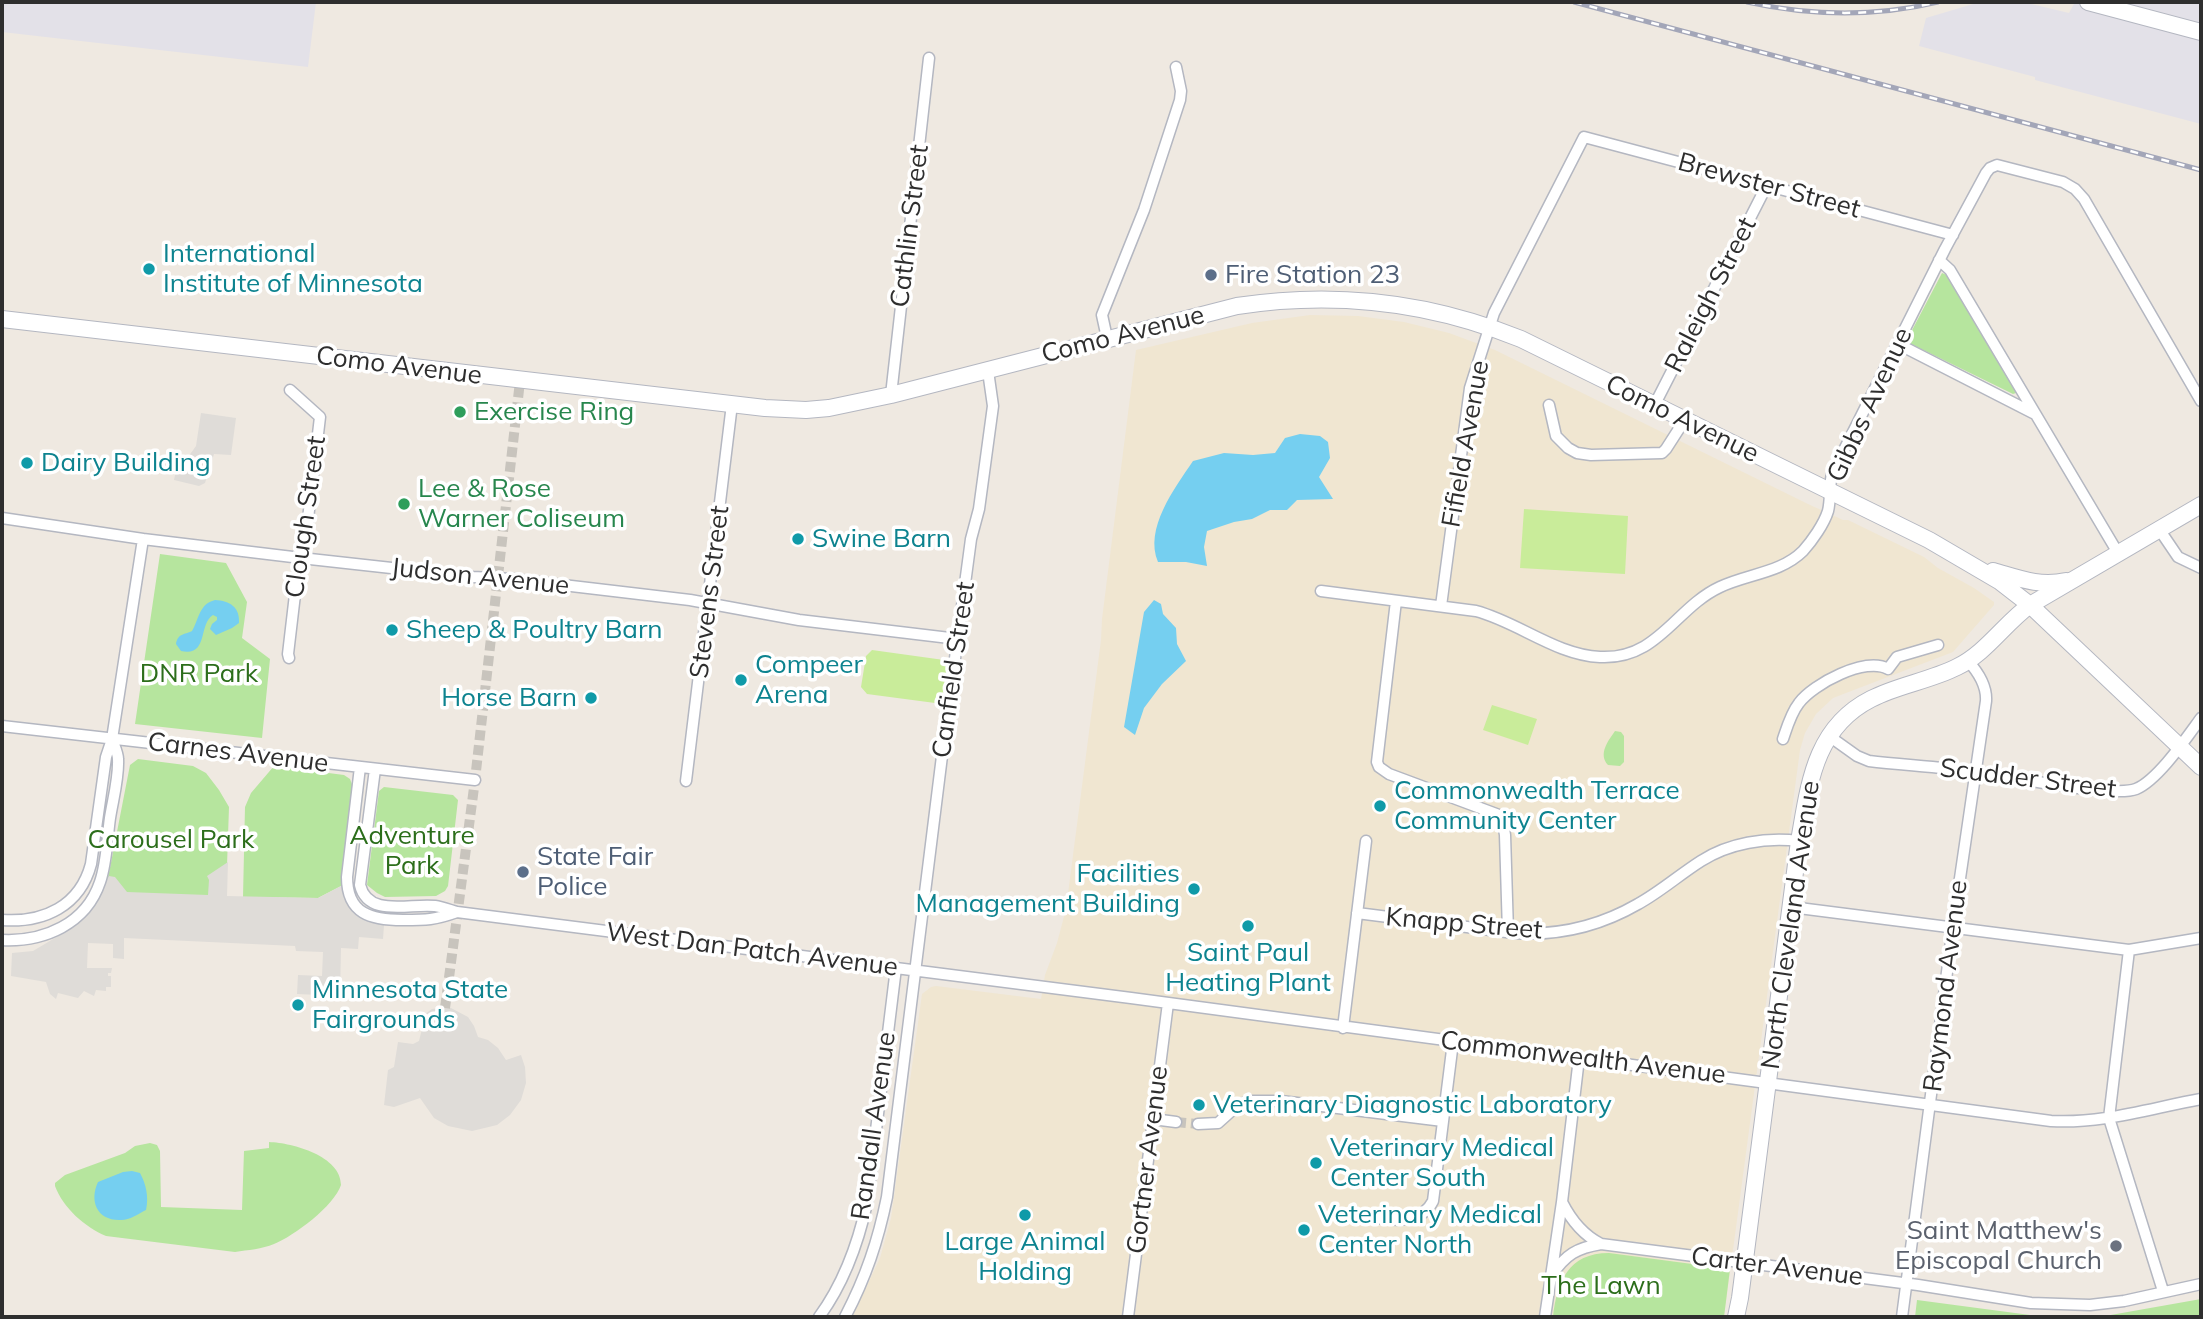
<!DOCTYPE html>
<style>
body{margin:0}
#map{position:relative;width:2203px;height:1319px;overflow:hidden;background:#efe9e1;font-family:Mulish,sans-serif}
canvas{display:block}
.frame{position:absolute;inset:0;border:4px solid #2e2e2e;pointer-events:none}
</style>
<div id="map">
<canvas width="2203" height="1319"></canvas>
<div class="frame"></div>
</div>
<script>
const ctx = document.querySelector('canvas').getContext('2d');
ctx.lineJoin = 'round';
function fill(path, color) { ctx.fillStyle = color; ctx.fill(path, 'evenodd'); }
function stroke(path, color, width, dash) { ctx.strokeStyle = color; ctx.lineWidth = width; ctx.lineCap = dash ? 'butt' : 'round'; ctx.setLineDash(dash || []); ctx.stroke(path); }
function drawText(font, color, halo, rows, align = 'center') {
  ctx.font = font + ' Mulish,sans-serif'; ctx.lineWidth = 7; ctx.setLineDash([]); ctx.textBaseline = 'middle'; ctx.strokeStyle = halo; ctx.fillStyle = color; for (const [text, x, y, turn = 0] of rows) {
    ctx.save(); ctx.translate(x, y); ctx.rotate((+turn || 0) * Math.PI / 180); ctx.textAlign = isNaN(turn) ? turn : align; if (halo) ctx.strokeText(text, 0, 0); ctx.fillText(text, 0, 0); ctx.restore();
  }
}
const industrial = new Path2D(`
 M2,2H316L308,67L2,32Z
 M1980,2H2023L2069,13L2075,2H2201V124L2035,80V77L1919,46L1926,18Z`);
const education = new Path2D(`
 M1310,315L1358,316L1404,322L1449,333L1495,350L1808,504L1843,520H1848L1924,557L1938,568L1974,588L1994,602V605L1953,652L1833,698L1816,714L1805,733L1800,750L1724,1317H852L880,1258L891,1218L922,994L931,987L936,986L1041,999L1045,975L1057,943L1066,909L1101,640L1102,619L1136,350L1252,323Z`);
const green = new Path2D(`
 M1942,273L1949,276L2017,392L2016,393L2013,394L1911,344L1909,336Z
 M160,554L226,563L247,602L242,638L270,659L262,738L135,724Z
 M1615,731L1621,732L1624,736V762L1620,766L1608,765C1598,754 1608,741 1615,731Z
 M138,759L193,766L206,773L219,790L229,807L226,895L123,897L108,878L130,765Z
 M274,766L344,775L350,779L353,787L341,886L318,898L243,897L245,807L251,793Z
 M384,787L453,795L458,800L448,886L445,891L436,896L385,897L377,893L367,885L379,791Z
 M269,1142C293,1143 341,1156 341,1185C334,1206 294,1236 274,1244C262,1249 248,1250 235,1252L106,1236C85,1227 63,1208 55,1186V1183L65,1175L125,1153L135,1146L150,1143L157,1145L160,1151L161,1207L242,1210L244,1151L269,1148Z
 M1609,1253L1730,1269L1724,1317H1553C1557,1282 1568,1253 1609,1253Z
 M2201,1299V1317H2094L2105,1316Z
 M1917,1300L2045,1317H2050H1915Z`);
const pitch = new Path2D(`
 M1524,509L1628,516L1625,574L1520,568Z
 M872,650L944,660L947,667L942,698L935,703L867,694L861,687L866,656Z
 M1492,705L1537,719L1528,745L1483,730Z`);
const plaza = new Path2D(`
 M201,413L236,418L231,455L214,454L205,483L199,486L174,480L175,475L196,446Z
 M228,862L227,896L318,898L343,885L357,913L367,920L384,925L383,939L359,937L358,949L341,948L340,996L297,994L298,975L322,976L323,952L296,951L295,946L124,938V959L113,958V944L88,943L87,968H112L111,973H108V976H111V987H106V991L96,990L94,996L84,991L78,998L58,993L56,999L50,994L46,982L11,976L12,953L33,951L75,926L93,907L109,876L115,877L127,892L208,895L209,880L207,876Z
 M440,1008H451L468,1017L474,1026L478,1037L488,1040L498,1048L506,1060L521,1055L525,1067L526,1083L521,1100L510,1115L497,1125L472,1131L448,1126L434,1118L420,1098L394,1107L384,1105L388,1070L394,1067L398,1042L413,1044L419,1041L423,1025L417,1020L432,1009Z`);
const water = new Path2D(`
 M1300,434L1320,436L1328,442L1330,458L1319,477L1333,499L1297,500L1287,510H1270L1252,519L1234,522L1207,531L1204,547L1207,566L1186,562H1158C1144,529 1174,489 1193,461L1224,453L1253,455L1275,453L1285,438Z
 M215,600C230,601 240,607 239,623L232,628L216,635L210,629L212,624L217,620V617L213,615C198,624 209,657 181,651L176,644C178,633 184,635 192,631C199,619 199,604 215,600Z
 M1154,600L1161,604L1163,614L1176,628L1177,644L1186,661L1162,684L1144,708L1135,735L1124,727L1144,612Z
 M132,1171L140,1173C146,1184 149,1197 146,1210C138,1214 130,1220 121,1220C97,1221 89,1201 98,1182L123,1172Z`);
const streetTunnel = new Path2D(`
 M445,1008L475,780L520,381
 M1176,1122L1198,1124`);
const street = new Path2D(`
 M1939,260L1950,270L2118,553
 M1107,338L1102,315L1144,210L1180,100L1181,91L1176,67
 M1898,344L2033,413
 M891,395L929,58
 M1549,405L1556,436L1568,448L1577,453L1591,455L1662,453L1666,449L1684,421
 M1654,406L1767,185
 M2,518L143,539L301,558L473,577L512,579L690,600L799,620L958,639
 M2159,529L2178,557L2201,568
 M1321,591L1476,611C1518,622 1556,655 1600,657C1658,660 1675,608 1720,587C1747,574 1781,573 1803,551C1812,541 1824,524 1828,511C1831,499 1829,486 1832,474L1945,249L1986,173L1990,168L1997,165L2063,182L2075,189L2084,199L2201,401
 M1396,601L1377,762L1379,767L1389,774L1499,815L1503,823L1505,835L1508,932
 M1441,606L1470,388L1494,313L1584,137L1953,235
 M289,658L288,654L298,569L305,544L320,417L290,390
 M2,726L475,780
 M1829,736L1857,756L1869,761C1904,765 1940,767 1976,772C2007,776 2114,798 2136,789C2158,780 2187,737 2201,718
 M1783,739C1787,727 1791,713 1799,703C1813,684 1866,656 1888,669L1897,657L1938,645
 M360,767L347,877C347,914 371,920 403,920C426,920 435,920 457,912
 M375,769L360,885C368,918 410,903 435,906C442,907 450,910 457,912L1131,998L2051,1121C2102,1124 2151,1108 2201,1099
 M686,781L732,404
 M1791,907L2129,950L2201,938
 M1357,913L1514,933C1558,936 1600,926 1638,904C1660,892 1679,875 1701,861C1729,843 1766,837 1799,841
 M2,920C44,923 80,906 91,864L106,757L112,739L143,539
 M2,940C44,942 86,924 100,882C107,862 107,839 110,818C113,799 119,778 118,759C118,753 114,745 112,739
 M2129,950L2109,1118L2163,1291
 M1343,1028L1366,841
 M1153,1119L1176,1122
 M1198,1124L1218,1123L1238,1105L1250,1101H1281L1443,1121
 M1562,1202C1571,1220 1583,1235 1601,1244
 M1376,1218C1396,1221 1422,1223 1433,1201L1453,1042
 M1551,1276C1566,1254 1577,1248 1601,1244L1918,1285L2031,1303L2090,1305L2124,1301L2201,1284
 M819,1317C844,1283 858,1244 867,1203L896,968
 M845,1317C866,1277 878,1241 887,1197L943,748L971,539L979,509L993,406L988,371
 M1128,1317L1168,1003
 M1545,1317L1562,1202L1579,1058
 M1902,1317L1953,926L1986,701C1987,685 1978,672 1968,661`);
const secondary = new Path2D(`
 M2088,2L2201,32
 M2,319L765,408L806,410L829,408L891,395L1237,306C1334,291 1430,302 1521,339L1929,540L1999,581L2030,605L2201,767
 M1993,571C2018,578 2039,587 2066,581
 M1736,1317L1740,1298L1799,841C1809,785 1814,728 1871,699C1898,685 1929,681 1957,667C1986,653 2004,624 2030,605L2201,505`);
const rail = new Path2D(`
 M1574,2L2201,170
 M1747,2C1811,16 1875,17 1938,2`);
const markers = [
 [149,269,7,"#0f9aa8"],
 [1211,275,7,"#5c6f8a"],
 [460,412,7,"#2e9e5b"],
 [27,463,7,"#0f9aa8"],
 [404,504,7,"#2e9e5b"],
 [798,539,7,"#0f9aa8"],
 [392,630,7,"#0f9aa8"],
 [741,680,7,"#0f9aa8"],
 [591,698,7,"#0f9aa8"],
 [1380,806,7,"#0f9aa8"],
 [523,872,7,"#5c6f8a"],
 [1194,889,7,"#0f9aa8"],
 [1248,926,7,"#0f9aa8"],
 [298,1005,7,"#0f9aa8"],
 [1199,1105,7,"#0f9aa8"],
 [1316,1163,7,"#0f9aa8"],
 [1025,1215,7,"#0f9aa8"],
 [1304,1230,7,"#0f9aa8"],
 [2116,1246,7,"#6b7280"]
];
const streetNames = [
 ["Brewster Street",1769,186,15],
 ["Cathlin Street",910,226,-83],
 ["Raleigh Street",1711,295,-63],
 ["Como Avenue",1123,335,-14],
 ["Como Avenue",399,366,7],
 ["Gibbs Avenue",1870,405,-65],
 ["Como Avenue",1682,419,26],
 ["Fifield Avenue",1466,444,-80],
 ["Clough Street",306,517,-82],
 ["Judson Avenue",480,577,6],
 ["Stevens Street",710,592,-83],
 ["Canfield Street",954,670,-82],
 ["Carnes Avenue",238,753,7],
 ["Scudder Street",2028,779,7],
 ["Knapp Street",1464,924,5],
 ["North Cleveland Avenue",1791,925,-82],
 ["West Dan Patch Avenue",752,950,7],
 ["Raymond Avenue",1946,986,-83],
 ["Commonwealth Avenue",1583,1058,7],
 ["Randall Avenue",874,1126,-82],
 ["Gortner Avenue",1148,1160,-83],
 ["Carter Avenue",1777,1267,7]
];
const cultureNames = [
 ["International",163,254],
 ["Institute of Minnesota",163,284],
 ["Dairy Building",41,463],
 ["Swine Barn",812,539],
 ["Sheep & Poultry Barn",406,630],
 ["Compeer",755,665],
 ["Arena",755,695],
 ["Horse Barn",577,698,"right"],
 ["Commonwealth Terrace",1394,791],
 ["Community Center",1394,821],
 ["Facilities",1180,874,"right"],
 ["Management Building",1180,904,"right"],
 ["Saint Paul",1248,953,"center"],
 ["Heating Plant",1248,983,"center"],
 ["Minnesota State",312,990],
 ["Fairgrounds",312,1020],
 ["Veterinary Diagnostic Laboratory",1213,1105],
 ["Veterinary Medical",1330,1148],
 ["Center South",1330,1178],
 ["Veterinary Medical",1318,1215],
 ["Center North",1318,1245],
 ["Large Animal",1025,1242,"center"],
 ["Holding",1025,1272,"center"]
];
const serviceNames = [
 ["Fire Station 23",1225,275],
 ["State Fair",537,857],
 ["Police",537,887]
];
const leisureNames = [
 ["Exercise Ring",474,412],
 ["Lee & Rose",418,489],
 ["Warner Coliseum",418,519]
];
const parkNames = [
 ["DNR Park",199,674],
 ["Adventure",412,836],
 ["Park",412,866],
 ["Carousel Park",171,840],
 ["The Lawn",1601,1286]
];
const worshipNames = [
 ["Saint Matthew's",2102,1231],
 ["Episcopal Church",2102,1261]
];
fill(industrial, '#e3e1e8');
fill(education, '#f0e6d1');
fill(green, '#b6e59e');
fill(pitch, '#c9ec9a');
fill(plaza, '#dfdcd8');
fill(water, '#75cff0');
stroke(streetTunnel, '#c8c4bd', 10, [10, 5]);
stroke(street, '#b4b7c1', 13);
stroke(secondary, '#b4b7c1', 18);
stroke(street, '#fff', 10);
stroke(secondary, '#fff', 16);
stroke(rail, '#a3a6b8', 5);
stroke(rail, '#fff', 2.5, [8]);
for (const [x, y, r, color] of markers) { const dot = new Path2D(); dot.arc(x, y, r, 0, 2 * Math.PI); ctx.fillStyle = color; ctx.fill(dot); stroke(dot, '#fff', 2.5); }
drawText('26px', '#2e2e2e', '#fff', streetNames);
drawText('26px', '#0d838f', '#fff', cultureNames, 'left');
drawText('26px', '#4e5e75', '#fff', serviceNames, 'left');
drawText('26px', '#27864d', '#fff', leisureNames, 'left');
drawText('26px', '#2c6e1b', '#fff', parkNames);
drawText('26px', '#5b616d', '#fff', worshipNames, 'right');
</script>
